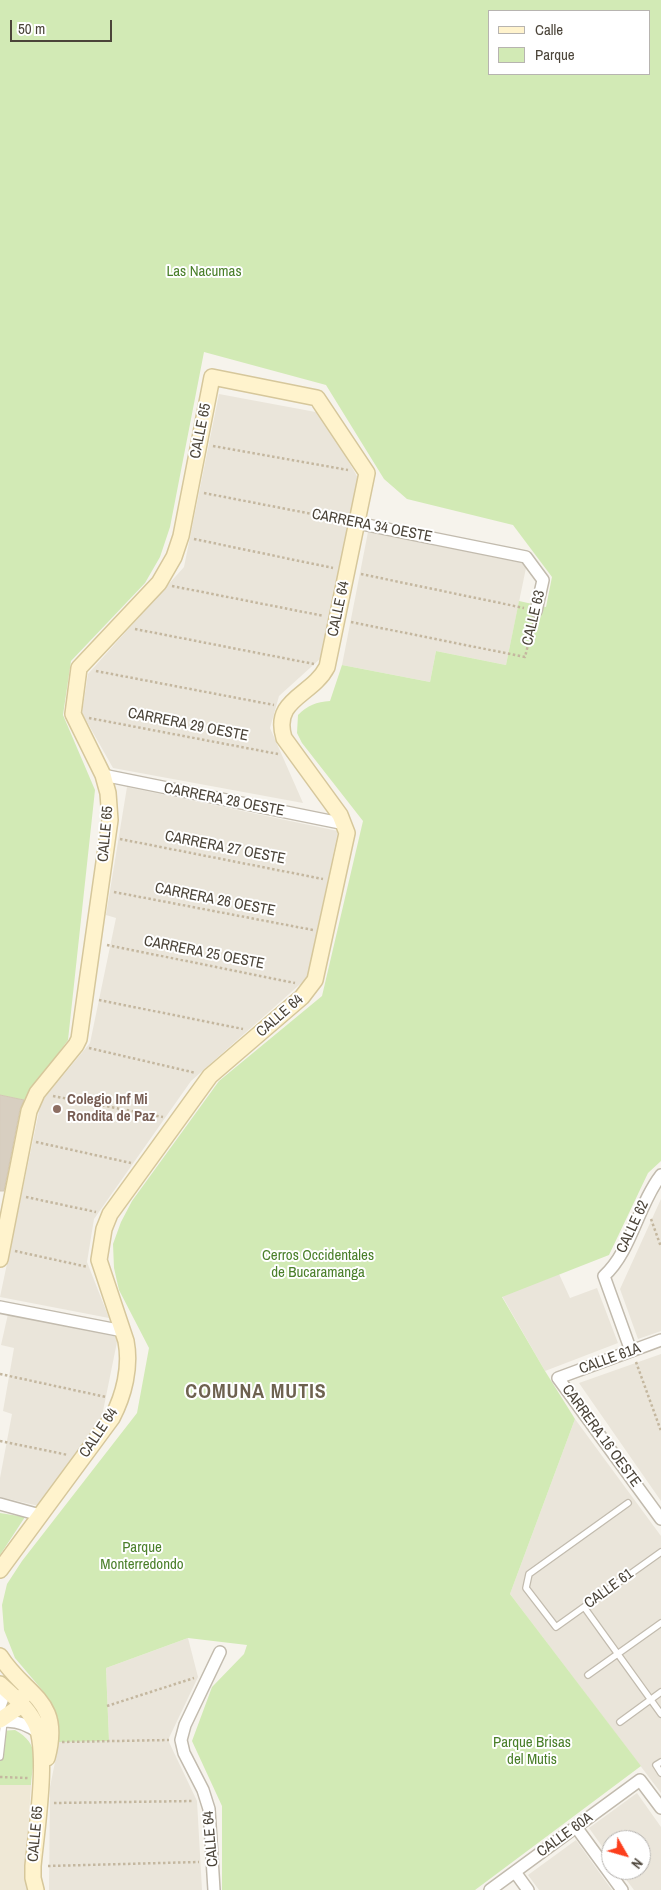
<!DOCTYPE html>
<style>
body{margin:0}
#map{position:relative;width:661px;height:1890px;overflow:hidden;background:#f6f3ec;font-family:"Archivo Narrow",sans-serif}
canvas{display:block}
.legend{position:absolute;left:488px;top:10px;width:162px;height:65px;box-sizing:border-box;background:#fff;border:1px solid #b7b4b0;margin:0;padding:6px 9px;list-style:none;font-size:15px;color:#4b4439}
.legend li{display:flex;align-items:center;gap:10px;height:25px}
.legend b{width:25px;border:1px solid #b7b4b0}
.north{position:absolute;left:601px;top:1830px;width:50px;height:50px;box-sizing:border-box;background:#fff;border:1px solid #b7b4b0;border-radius:50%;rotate:128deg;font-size:14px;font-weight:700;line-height:20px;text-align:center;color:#4b4439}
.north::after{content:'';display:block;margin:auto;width:18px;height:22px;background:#fc3f1d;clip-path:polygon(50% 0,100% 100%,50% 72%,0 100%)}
.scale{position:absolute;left:10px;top:20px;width:102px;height:22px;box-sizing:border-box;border:2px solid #4b4439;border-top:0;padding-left:6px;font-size:15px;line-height:18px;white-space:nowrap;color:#4b4439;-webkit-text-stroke:4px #fff;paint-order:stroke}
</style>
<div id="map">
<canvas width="661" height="1890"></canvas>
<ul class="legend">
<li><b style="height:6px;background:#fff3cd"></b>Calle</li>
<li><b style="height:14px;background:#d2eab5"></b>Parque</li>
</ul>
<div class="north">N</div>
<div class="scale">50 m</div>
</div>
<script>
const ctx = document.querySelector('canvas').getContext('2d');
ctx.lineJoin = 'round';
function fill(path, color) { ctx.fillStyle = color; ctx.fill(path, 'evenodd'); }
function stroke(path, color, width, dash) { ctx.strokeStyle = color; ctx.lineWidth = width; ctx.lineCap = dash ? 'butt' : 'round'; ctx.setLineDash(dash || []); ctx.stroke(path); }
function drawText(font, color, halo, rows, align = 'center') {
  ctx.font = font + ' "Archivo Narrow",sans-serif'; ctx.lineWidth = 4; ctx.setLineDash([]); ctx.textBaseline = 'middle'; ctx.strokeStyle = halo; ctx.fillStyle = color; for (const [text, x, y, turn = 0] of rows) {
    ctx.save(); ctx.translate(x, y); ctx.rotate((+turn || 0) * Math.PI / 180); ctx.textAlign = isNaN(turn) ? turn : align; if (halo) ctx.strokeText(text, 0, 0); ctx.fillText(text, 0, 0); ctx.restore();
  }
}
const residential = new Path2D(`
 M219,394L321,413L358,478L321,658L279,696L270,728L303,803L113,768L82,713L88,674L184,567Z
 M368,532L527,563L506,665L436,651L430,682L342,665Z
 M127,787L338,831L307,978L191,1081L94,1219L87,1262L109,1318L0,1297L41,1102L90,1043L116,918L106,915Z
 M661,1199V1331L638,1339L620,1289Z
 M559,1274L570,1298L597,1288L618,1343L545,1371L502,1296Z
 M8,1314L118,1337L101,1421L39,1506L0,1497V1478L12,1414L3,1411L14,1348L1,1345Z
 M661,1354V1501L579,1383Z
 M575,1419L661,1536V1793L510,1594Z
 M188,1638L198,1677L168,1740L197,1801L202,1890H49L50,1787L59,1742L109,1741L106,1668Z
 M637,1793L661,1827V1890H634L619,1870H641V1840H611V1859L589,1828Z
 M576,1840L612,1890H539L528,1875Z`);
const education = new Path2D(`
 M0,1785H31L25,1878L28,1890H0Z`);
const green = new Path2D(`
 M0,0H661V1161L648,1173L609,1255L502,1297L545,1371L575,1419L510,1594L641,1766L475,1890H222V1806L192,1741L212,1687L244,1654L247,1645L188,1638L106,1668L109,1741L59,1742L51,1705L43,1691L15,1658L4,1630L2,1605L7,1584L22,1561L137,1413L149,1348L119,1290L114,1268L113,1244L121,1222L132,1201L219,1081L322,996L363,821L302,743L297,733L298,715C308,705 316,702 330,701L342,665L430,682L436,651L506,665L519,601L546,607L552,577L513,525L407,499L384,479L326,385L204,352L170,527L160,557L145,583L71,661L63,715L95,790L68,1040L24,1100L0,1095ZM490,11H650V74H490Z
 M0,1513L25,1517L0,1555Z
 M15,1730C41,1745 33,1759 31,1785H0V1731Z`);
const building = new Path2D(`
 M0,1095L24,1100L20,1109L4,1191H0Z`);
const path = new Path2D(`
 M213,446L348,470
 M204,493L343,520
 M194,539L333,568
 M361,574L524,608
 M172,586L324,616
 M351,622L525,657L534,621
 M135,629L314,664
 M96,671L274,705
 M89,718L278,754
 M120,839L323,879
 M114,892L313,930
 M107,945L295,983
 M99,1000L243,1029
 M89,1048L196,1073
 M53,1096L163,1117
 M36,1142L131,1163
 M26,1197L96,1212
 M651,1219L661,1247
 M15,1251L88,1267
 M636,1362L661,1431
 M0,1374L106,1397
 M0,1441L68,1455
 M107,1706L194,1678
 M62,1742L169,1740
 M0,1777L28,1778
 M54,1803L193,1801
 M48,1866L199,1862`);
const lane = new Path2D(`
 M628,1503L529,1574L526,1588L556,1627L661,1552
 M584,1607L661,1714
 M588,1675L661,1623
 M620,1722L661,1692
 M0,1757L4,1721
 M661,1762L656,1765L661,1773`);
const street = new Path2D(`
 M357,523L526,557L543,580L536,611
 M103,775L345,824
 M0,1307L123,1331
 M661,1340L558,1378L661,1519
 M631,1351L604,1276C631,1252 638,1205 661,1175
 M0,1504L40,1515
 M0,1706L6,1690
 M0,1722C15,1719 27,1724 39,1733
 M576,1827L622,1890
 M515,1872L528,1890
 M214,1890L209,1809L203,1790L184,1753L181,1740L185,1725L220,1652
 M490,1890L640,1780L661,1808`);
const secondary = new Path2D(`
 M0,1259L29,1111L37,1093L76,1045L79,1039L110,820L108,793L103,775L73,714L79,668L159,583L174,557L181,536L212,377L317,398L367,473L327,667C312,696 272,699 284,738L340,815L347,833L315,980L302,997L210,1076L110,1214L104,1229L99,1260L126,1341C131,1367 124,1395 112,1418L0,1570
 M0,1656C26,1697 63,1699 47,1758
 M0,1684C12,1695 26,1706 34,1721C50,1748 36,1833 33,1866V1878L36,1890
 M0,1720L16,1709L24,1695`);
const markers = [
 [57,1109,5,"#8d6e63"]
];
const parkNames = [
 ["Las Nacumas",204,272],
 ["Cerros Occidentales",318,1256],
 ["de Bucaramanga",318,1273],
 ["Parque",142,1548],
 ["Monterredondo",142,1565],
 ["Parque Brisas",532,1743],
 ["del Mutis",532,1760]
];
const streetNames = [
 ["CALLE 65",201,431,-79],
 ["CARRERA 34 OESTE",372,526,11],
 ["CALLE 64",339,609,-78],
 ["CALLE 63",534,618,-77],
 ["CARRERA 29 OESTE",188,725,11],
 ["CARRERA 28 OESTE",224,800,11],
 ["CALLE 65",106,834,-85],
 ["CARRERA 27 OESTE",225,848,11],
 ["CARRERA 26 OESTE",215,900,11],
 ["CARRERA 25 OESTE",204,953,11],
 ["CALLE 64",280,1016,-41],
 ["CALLE 62",633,1227,-65],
 ["CALLE 61A",610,1359,-20],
 ["CALLE 64",99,1433,-56],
 ["CARRERA 16 OESTE",601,1436,54],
 ["CALLE 61",609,1589,-36],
 ["CALLE 65",36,1834,-85],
 ["CALLE 60A",565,1835,-36],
 ["CALLE 64",211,1839,-95]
];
const educationNames = [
 ["Colegio Inf Mi",67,1100],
 ["Rondita de Paz",67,1117]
];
const districtNames = [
 ["COMUNA MUTIS",256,1393]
];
fill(residential, '#eae5da');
fill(education, '#efe8d6');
fill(green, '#d2eab5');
fill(building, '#d8cfc1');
stroke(building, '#d3c7b4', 1);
stroke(lane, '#c2bbae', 8);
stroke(street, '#c2bbae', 14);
stroke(secondary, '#d6c79b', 18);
stroke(path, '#c4b79f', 2.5, [2.5, 2.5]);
stroke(lane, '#fff', 5.5);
stroke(street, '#fff', 11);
stroke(secondary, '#fff3cd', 15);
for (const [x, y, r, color] of markers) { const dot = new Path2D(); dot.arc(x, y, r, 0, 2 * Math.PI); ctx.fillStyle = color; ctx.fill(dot); stroke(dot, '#fff', 2); }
drawText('15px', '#4a7f2a', '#fff', parkNames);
drawText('15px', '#4b4439', '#fff', streetNames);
drawText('bold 15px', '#785e54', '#fff', educationNames, 'left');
ctx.letterSpacing = '1px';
drawText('bold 20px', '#6e6250', '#fff', districtNames);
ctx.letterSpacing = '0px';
</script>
